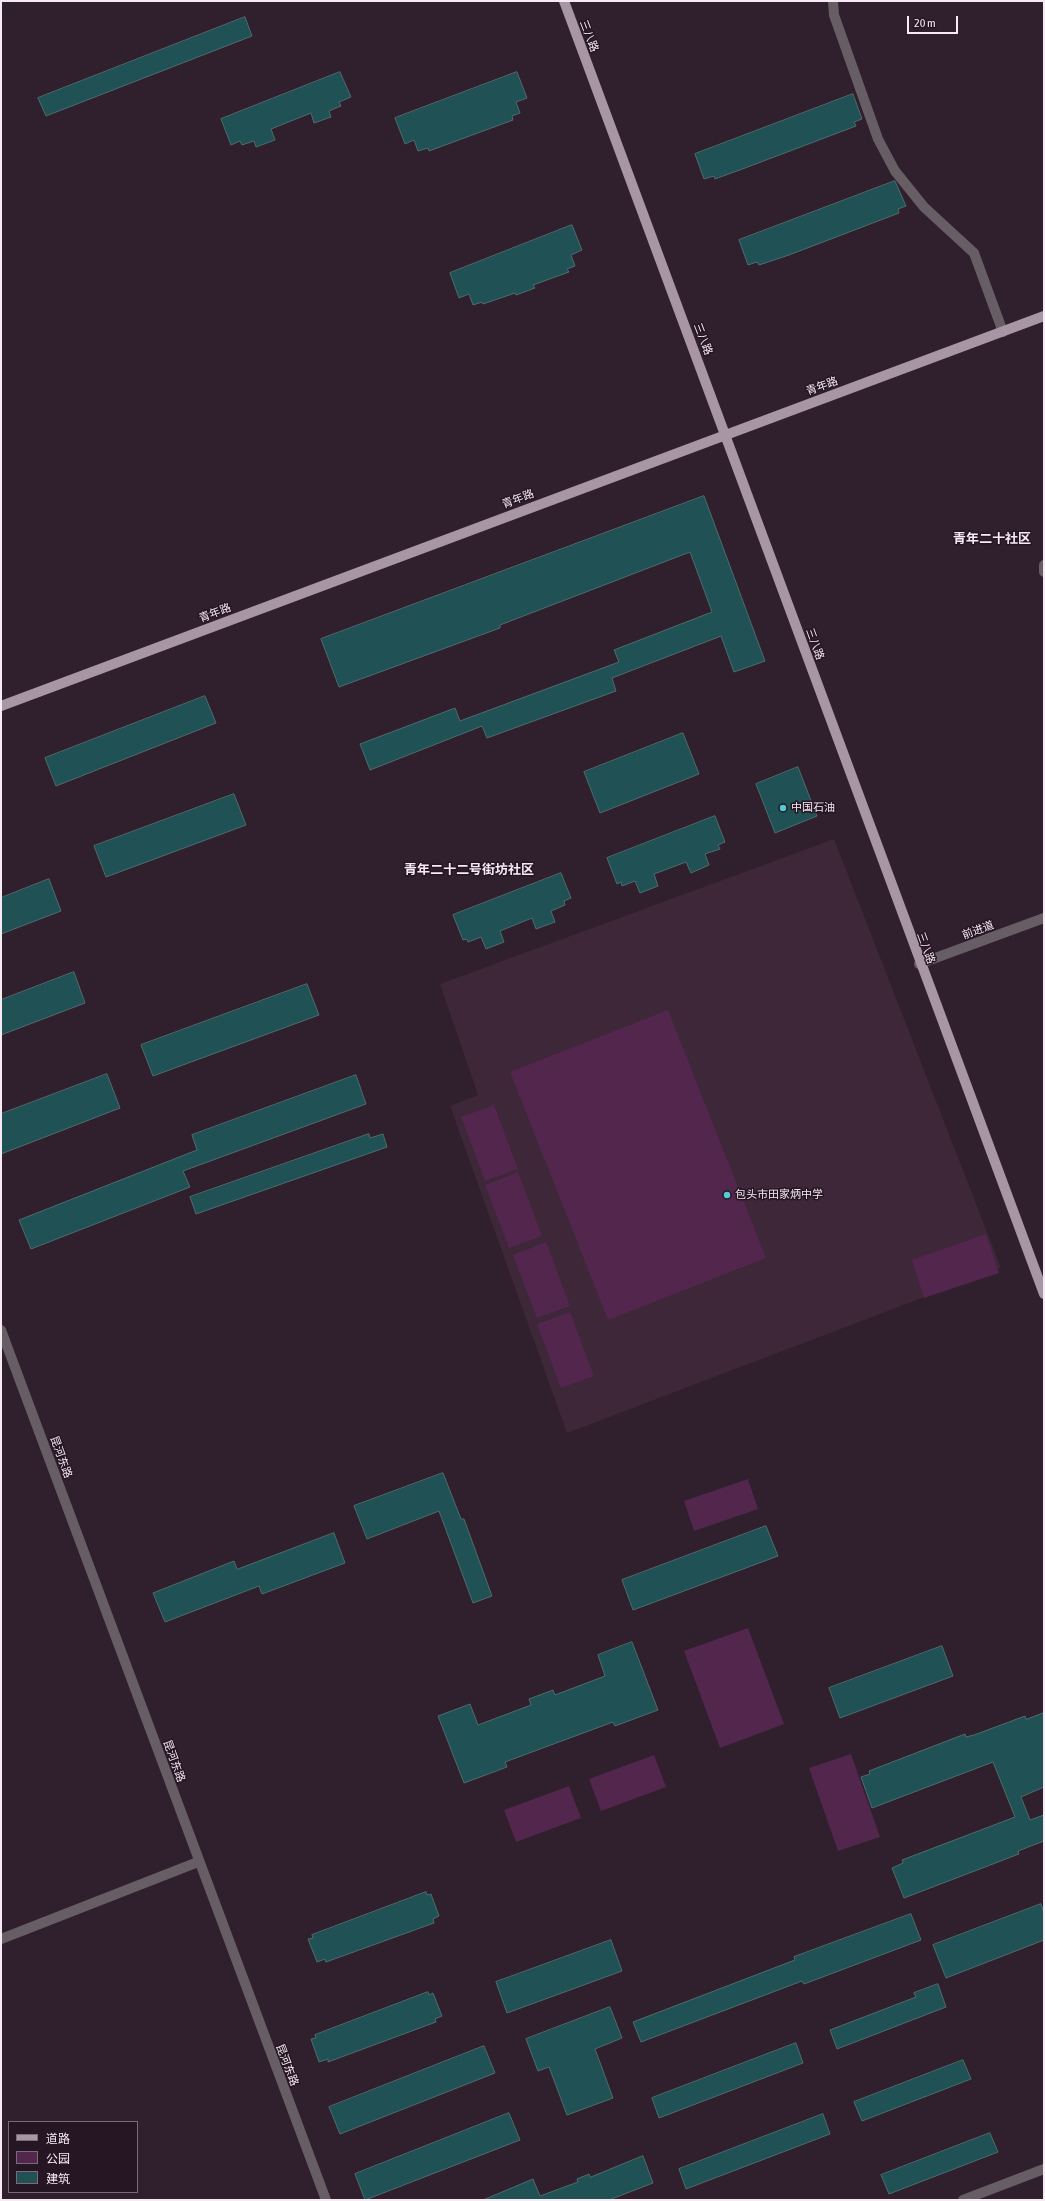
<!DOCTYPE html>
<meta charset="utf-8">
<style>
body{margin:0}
#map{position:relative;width:1045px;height:2201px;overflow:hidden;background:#301f2d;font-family:"Asap Condensed","Noto Sans SC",sans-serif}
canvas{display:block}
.frame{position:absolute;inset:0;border:2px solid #f6eaf3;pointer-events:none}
.legend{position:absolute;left:8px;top:2121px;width:130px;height:72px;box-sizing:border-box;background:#261623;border:1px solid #796b76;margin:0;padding:5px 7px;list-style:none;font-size:12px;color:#f6eaf3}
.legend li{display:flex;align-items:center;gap:8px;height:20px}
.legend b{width:20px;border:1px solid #796b76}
.scale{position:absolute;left:907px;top:16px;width:51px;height:18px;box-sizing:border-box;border:2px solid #f6eaf3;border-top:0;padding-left:5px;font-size:12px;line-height:14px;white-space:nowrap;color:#f6eaf3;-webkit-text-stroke:3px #261623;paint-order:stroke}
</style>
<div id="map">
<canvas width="1045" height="2201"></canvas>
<div class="frame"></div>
<ul class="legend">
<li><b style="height:5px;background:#a996a5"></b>道路</li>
<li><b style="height:11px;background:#52264d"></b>公园</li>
<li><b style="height:11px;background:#1f5155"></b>建筑</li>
</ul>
<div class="scale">20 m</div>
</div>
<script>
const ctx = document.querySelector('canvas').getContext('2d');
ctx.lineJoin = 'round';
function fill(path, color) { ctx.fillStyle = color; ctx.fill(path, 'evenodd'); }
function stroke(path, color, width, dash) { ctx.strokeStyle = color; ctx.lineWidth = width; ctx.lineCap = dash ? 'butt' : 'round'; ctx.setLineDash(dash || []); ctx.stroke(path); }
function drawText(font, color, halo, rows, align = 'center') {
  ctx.font = font + ' "Asap Condensed","Noto Sans SC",sans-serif'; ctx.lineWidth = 3; ctx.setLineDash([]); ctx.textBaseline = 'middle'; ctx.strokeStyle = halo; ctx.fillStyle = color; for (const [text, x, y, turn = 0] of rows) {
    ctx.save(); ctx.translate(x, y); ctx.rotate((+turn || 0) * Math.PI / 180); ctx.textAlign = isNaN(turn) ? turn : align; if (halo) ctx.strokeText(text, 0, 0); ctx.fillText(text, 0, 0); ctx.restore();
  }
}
const built = new Path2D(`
 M834,839L1001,1268L567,1433L450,1106L478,1095L440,984Z`);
const green = new Path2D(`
 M668,1010L766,1258L608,1320L510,1072Z
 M494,1105L518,1169L485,1181L461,1117Z
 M518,1172L542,1236L509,1248L485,1185Z
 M986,1234L999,1273L924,1298L912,1260Z
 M546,1242L570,1306L537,1318L513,1255Z
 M570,1312L594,1376L561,1388L537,1324Z
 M748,1479L758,1509L694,1531L684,1501Z
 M748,1628L784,1724L720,1748L684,1651Z
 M851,1754L880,1837L838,1851L809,1768Z
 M654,1755L666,1787L601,1811L589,1779Z
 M569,1786L581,1818L516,1842L504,1810Z`);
const building = new Path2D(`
 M245,17L252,36L46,116L38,98Z
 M340,72L351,97L339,102L341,106L329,111L331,117L314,123L311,113L271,129L275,140L256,147L254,141L242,145L240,141L231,145L221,119Z
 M517,72L527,98L516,102L520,113L512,116L513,120L429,151L428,148L418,151L414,140L405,144L395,118Z
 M853,94L862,119L854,122L856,126L745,168L715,179L714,176L704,179L695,154Z
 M895,181L906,206L898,209L899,213L789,255L759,265L757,262L748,265L739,240Z
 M572,225L582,250L571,255L575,266L567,269L569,272L533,285L535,288L516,295L515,293L483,304L482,302L473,305L469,294L459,298L450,273Z
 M704,496L765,661L734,672L721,636L612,678L616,691L487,738L482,726L370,770L360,744L455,708L460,721L619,662L614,650L712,612L690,552L500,625V628L339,687L321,639Z
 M205,696L216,723L56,786L45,758Z
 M683,733L699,774L600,813L584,772Z
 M798,767L817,816L775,833L756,784Z
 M234,794L246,825L106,877L94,846Z
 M715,816L725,842L718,845L720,849L705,854L709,865L691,873L686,862L654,874L658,886L640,893L635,881L622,886L621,882L617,884L607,858Z
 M561,873L571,898L564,901L565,905L551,911L555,922L536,929L532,918L500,931L504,942L486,949L481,937L468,942L467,939L463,940L453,915Z
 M49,879L61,911L1,934V898Z
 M74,972L85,1003L1,1035V1000Z
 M307,984L319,1015L153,1076L141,1045Z
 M107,1074L120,1108L1,1154V1114Z
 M356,1075L366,1104L183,1171L190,1187L31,1249L19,1220L197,1150L192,1135Z
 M369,1134L370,1138L383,1134L387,1147L196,1214L190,1197Z
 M443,1473L461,1519H464L492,1596L473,1603L439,1511L367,1539L354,1506Z
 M766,1526L778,1556L633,1610L622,1580Z
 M334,1533L345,1563L262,1594L259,1586L165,1622L153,1593L234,1561L237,1569Z
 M632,1642L658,1710L615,1726L613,1722L505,1762L507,1767L464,1783L438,1716L470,1704L478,1725L531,1705L529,1699L553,1690L555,1695L605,1676L598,1655Z
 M942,1646L953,1676L840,1718L829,1688Z
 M1044,1713V1787L1021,1797L1030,1820L1044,1815V1841L1018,1851L1019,1854L904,1898L892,1868L903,1863L902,1860L1015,1817L993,1762L872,1808L861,1777L870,1774L869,1771L965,1734L966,1737L974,1735L1025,1716L1026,1719Z
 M426,1892L427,1895L431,1894L439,1916L433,1919L434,1923L326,1962L325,1959L317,1962L308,1939L313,1938L312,1935Z
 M1041,1904L1044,1913V1940L946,1978L933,1945Z
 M911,1914L921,1940L804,1984L802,1981L641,2042L633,2022L795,1960L794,1957Z
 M611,1940L622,1971L507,2013L496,1982Z
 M938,1984L946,2007L837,2049L830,2030L916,1997L914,1993Z
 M428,1992L429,1995L433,1993L442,2016L435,2019L436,2022L328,2062V2059L319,2062L311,2039L316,2038L315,2035Z
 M610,2007L622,2038L595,2049L613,2098L567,2115L549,2067L538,2071L526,2039Z
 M796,2043L803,2063L659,2118L652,2098Z
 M484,2046L495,2073L340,2134L329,2107Z
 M963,2060L971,2079L862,2121L854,2102Z
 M509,2113L520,2140L365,2200L355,2174Z
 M823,2114L830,2134L686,2189L679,2169Z
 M990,2133L998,2152L889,2194L881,2175Z
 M643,2156L653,2183L609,2200H483L533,2179L540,2196L578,2182L577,2179L589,2174L590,2177Z`);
const minor = new Path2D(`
 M833,1L834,15L878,139L895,171L924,207L974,253L1003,332
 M1044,565V572
 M919,964L1044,918
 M1,1330L326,2200
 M1,1939L198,1862
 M963,2200L1044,2169`);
const major = new Path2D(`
 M564,1C725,432 882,864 1044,1294
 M1,706L1044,316`);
const markers = [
 [783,808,4,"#51ccd5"],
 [727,1195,4,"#51ccd5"]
];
const streetNames = [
 ["三八路",589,36,69],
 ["三八路",703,339,69],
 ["青年路",822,386,-20],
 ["青年路",518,499,-21],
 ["青年路",215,613,-21],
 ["三八路",815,644,70],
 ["前进道",978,930,-20],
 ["三八路",926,948,70],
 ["昆河东路",61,1457,70],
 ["昆河东路",174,1761,70],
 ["昆河东路",287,2065,69]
];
const poiNames = [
 ["中国石油",791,808],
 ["包头市田家炳中学",735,1195]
];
const quarterNames = [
 ["青年二十社区",992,539],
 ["青年二十二号街坊社区",469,870]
];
fill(built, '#3d2739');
fill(green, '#52264d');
fill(building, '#1f5155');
stroke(building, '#4e6c6e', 1);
stroke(minor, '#675e65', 10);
stroke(major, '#a996a5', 10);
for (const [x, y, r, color] of markers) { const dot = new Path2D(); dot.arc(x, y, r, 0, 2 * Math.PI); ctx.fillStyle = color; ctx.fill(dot); stroke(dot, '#261623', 1.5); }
drawText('11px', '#f6eaf3', '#261623', streetNames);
drawText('11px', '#f6eaf3', '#261623', poiNames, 'left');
drawText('bold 13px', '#f6eaf3', '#261623', quarterNames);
</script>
